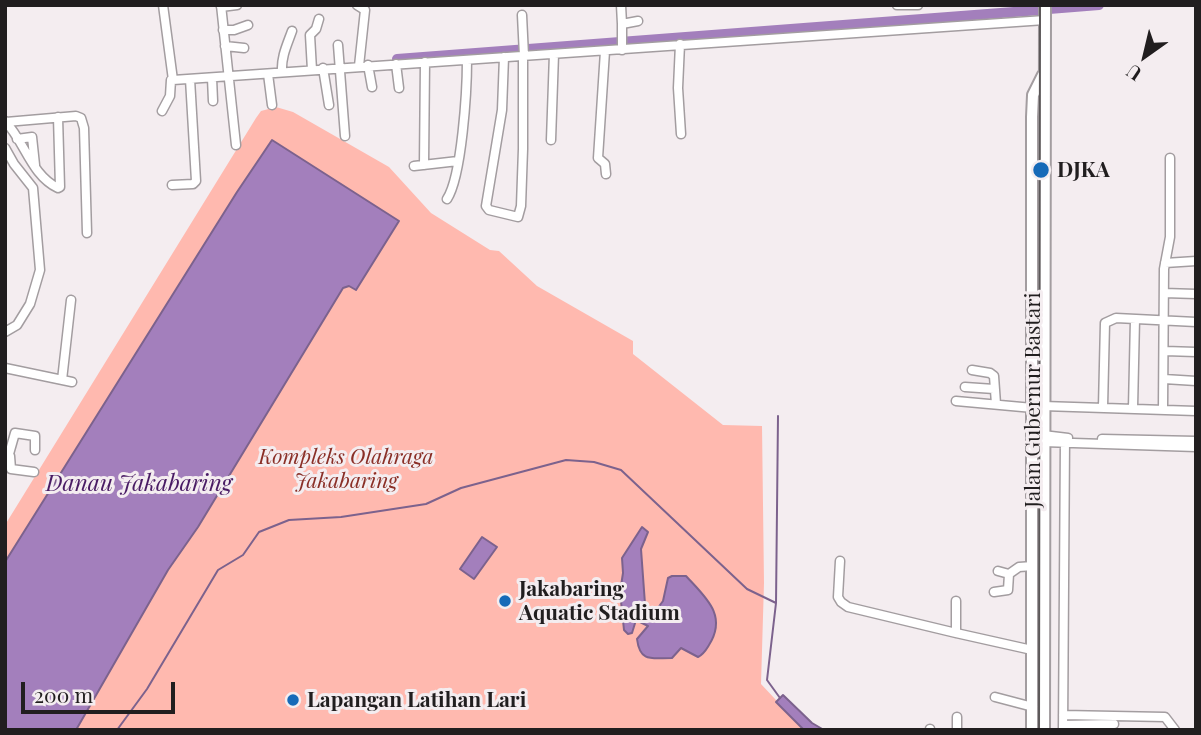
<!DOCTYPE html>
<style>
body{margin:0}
#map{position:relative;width:1201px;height:735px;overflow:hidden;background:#f4edf0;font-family:"Playfair Display",serif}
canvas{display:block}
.frame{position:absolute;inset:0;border:7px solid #211e1f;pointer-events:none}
.north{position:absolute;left:1110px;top:21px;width:70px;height:70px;-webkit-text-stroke:5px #f4edf0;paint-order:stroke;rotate:214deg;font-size:19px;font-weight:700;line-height:28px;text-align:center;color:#211e1f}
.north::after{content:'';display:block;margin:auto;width:24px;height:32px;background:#211e1f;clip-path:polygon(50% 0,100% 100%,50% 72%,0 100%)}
.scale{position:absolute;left:21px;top:682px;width:154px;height:32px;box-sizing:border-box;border:4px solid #211e1f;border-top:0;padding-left:9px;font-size:21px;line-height:24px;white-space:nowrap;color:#211e1f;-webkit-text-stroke:5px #f4edf0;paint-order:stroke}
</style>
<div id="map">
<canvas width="1201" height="735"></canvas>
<div class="frame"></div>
<div class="north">U</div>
<div class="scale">200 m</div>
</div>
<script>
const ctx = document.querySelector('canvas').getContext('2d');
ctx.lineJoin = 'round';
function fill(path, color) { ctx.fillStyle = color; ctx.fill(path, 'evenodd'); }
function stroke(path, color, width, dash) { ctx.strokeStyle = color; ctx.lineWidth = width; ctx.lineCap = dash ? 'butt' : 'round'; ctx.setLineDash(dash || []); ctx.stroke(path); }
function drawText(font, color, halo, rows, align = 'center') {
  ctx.font = font + ' "Playfair Display",serif'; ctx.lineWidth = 6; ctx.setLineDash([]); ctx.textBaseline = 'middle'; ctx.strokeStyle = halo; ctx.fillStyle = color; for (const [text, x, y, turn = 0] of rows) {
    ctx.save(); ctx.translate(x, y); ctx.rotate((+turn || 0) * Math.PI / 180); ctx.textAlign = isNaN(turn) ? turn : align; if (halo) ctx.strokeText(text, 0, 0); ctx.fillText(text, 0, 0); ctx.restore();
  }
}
const green = new Path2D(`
 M276,107L293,112L389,167L431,213L490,250L499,251L537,286L633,341V354L723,425L762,426L764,583L761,684L804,730H5V525L256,118L261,111Z`);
const water = new Path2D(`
 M272,140L399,221L356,290L349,286L343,288L198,527L168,570L76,730H5V562L237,192Z
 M642,527L648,532L641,549L645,604L652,610L657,609L663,601L668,578L672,576H686C705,597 728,615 709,645C706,650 704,654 698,657L681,648L672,658C652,658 640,663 637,639L648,626L636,620L632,633L628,634L624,630L620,592L623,573L622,558Z
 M482,537L497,547L474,579L460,569Z
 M783,695L812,723L824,730H804L776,702Z`);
const stream = new Path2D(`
 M778,416L776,603L767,680L780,698
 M117,730L147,689L218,570L243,555L259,532L289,520L341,517L426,504L461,488L566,460L594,462L621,470L747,589L776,603`);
const river = new Path2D(`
 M1049,9L1099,5
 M397,59L1040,10`);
const minor = new Path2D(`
 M163,5L173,80L1045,20
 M221,5L236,145
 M357,5L365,10L359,66
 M621,5L622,24
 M897,5H918
 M221,7L237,5
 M522,15L524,56
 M223,30H234L248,25
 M680,44L678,88L681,134
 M338,45L345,136
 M225,46L244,48
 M622,50V24L638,21
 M605,51L598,158L605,164L606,174
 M504,57L502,110L486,206L489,210L518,217L521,206L523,149V56
 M396,64L399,88
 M368,65L372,87
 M323,68L329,105
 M312,70L310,35L316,29L319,19
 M282,72C281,57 287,45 292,31
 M268,74L272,105
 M212,78L213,101
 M162,111L170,96L171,80
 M5,121C25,142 31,175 58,188L60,187L58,117
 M6,122L76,116L81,118L84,128L87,233
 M17,139L32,137L35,165
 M551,140L554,54
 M5,148L14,164L33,188L40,270L30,304L17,325L5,332
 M424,165L425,62
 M414,166L458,161
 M172,185L193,184L196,181L190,79
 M447,199C462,176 467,90 467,60
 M1165,263L1196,261
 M1164,293L1196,294
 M1165,351L1196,352
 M5,368L72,382
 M972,370L990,373L994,376L996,404
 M1164,379L1196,381
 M62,380L71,300
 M965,387L994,389
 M956,401L1033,408
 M1043,406L1196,411
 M1103,407L1105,323L1116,318L1196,322
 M1133,408L1135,319
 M1163,409L1164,269L1170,237V158
 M1043,435L1068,438
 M1102,439L1196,441
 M1043,442L1196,447
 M7,453L10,456L11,469L34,472
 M9,454L15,433L35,436V450
 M840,561L838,597L841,602L848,607L956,633V601
 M998,571L1009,574L1019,567L1033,566
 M994,592L1008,590L1009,574
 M956,633L1032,650
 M995,697L1033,707
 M1063,715L1165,717L1175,730
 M1063,725L1114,724
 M930,730V729
 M957,730V717
 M1063,730L1065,438`);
const highway = new Path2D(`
 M1032,730V117L1033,95L1043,75
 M1044,730L1045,5`);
const tram = new Path2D(`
 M1039,730L1040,5`);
const markers = [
 [1041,170,9,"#166ab8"],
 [505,601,7,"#166ab8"],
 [293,700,7,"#166ab8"]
];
const poiNames = [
 ["DJKA",1057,170],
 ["Jakabaring",519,589],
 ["Aquatic Stadium",519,613],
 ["Lapangan Latihan Lari",307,700]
];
const streetNames = [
 ["Jalan Gubernur Bastari",1033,400,-90]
];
const parkNames = [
 ["Kompleks Olahraga",346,457],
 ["Jakabaring",346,481]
];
const waterNames = [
 ["Danau Jakabaring",139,484]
];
fill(green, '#ffb9af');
fill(water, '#a37fbc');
stroke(water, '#7c628d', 2);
stroke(stream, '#7c628d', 2);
stroke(river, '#a37fbc', 10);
stroke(minor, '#a39da0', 11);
stroke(highway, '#a39da0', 14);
stroke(minor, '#fff', 8);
stroke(highway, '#fff', 10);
stroke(tram, '#5c5859', 2);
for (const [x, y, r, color] of markers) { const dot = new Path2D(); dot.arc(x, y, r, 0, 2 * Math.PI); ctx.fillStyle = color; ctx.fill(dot); stroke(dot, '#f4edf0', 2.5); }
drawText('bold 21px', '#211e1f', '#f4edf0', poiNames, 'left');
drawText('21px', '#211e1f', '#f4edf0', streetNames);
drawText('italic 21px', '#8a2f27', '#f4edf0', parkNames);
drawText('italic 23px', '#491b64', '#f4edf0', waterNames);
</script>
